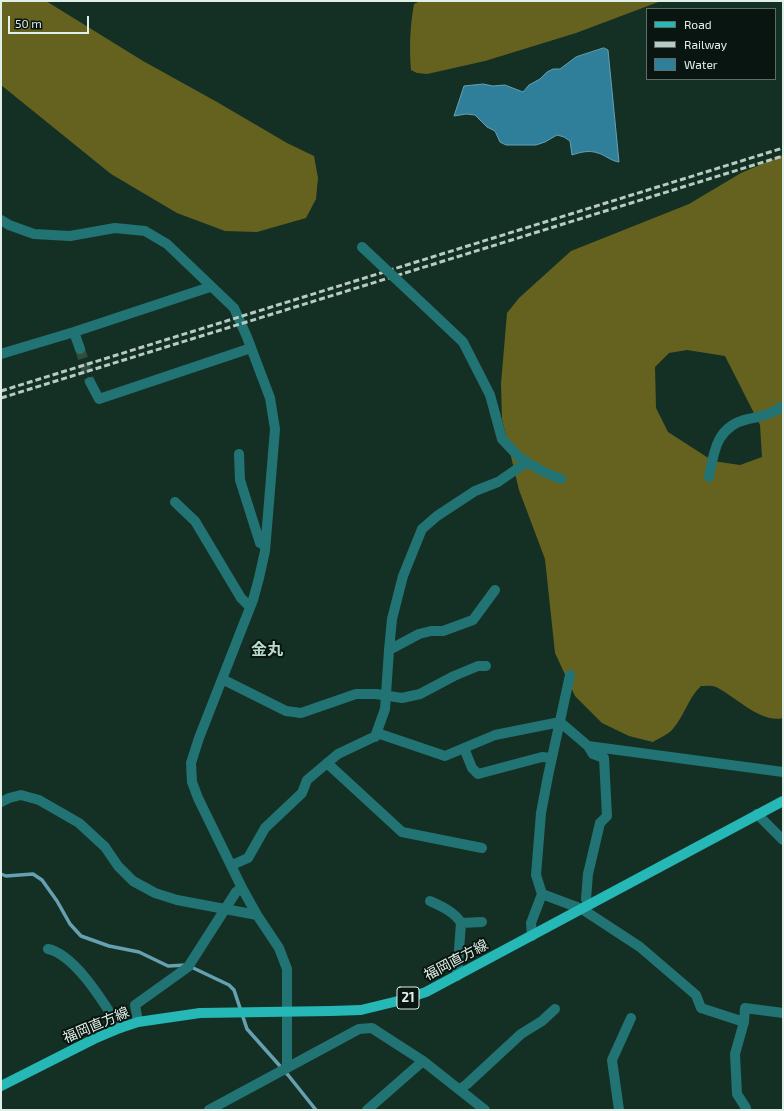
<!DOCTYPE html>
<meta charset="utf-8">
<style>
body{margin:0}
#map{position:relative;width:784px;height:1111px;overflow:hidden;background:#143025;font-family:"Exo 2",sans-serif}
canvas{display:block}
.frame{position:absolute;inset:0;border:2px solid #e0f0e8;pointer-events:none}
.legend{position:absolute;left:646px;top:8px;width:130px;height:72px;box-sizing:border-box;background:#091510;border:1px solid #5f6d66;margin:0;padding:5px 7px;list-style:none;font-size:12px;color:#e0f0e8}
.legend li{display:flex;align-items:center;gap:8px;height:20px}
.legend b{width:20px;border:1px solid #5f6d66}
.scale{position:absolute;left:8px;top:16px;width:81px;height:18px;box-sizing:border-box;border:2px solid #e0f0e8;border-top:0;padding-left:5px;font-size:12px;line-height:14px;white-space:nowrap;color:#e0f0e8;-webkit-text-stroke:3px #091510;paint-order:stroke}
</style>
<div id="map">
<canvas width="784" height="1111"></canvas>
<div class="frame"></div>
<ul class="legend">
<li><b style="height:5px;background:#26b7b7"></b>Road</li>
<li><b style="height:5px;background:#b8cbc2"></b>Railway</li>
<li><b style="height:11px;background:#307f9a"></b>Water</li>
</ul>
<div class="scale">50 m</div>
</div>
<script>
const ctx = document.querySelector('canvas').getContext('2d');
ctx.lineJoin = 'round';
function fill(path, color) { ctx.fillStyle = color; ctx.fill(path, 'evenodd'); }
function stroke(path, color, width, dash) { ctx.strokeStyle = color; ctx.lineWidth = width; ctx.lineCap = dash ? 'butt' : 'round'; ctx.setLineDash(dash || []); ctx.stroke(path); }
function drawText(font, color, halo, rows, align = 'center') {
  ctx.font = font + ' "Exo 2","Noto Sans JP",sans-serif'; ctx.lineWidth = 4; ctx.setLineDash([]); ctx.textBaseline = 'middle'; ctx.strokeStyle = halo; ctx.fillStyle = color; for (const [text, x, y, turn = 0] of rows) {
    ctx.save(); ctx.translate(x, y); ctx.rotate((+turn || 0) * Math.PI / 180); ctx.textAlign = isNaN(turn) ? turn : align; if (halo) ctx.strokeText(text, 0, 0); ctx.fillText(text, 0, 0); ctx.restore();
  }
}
const forest = new Path2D(`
 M1,1H46L143,61L217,102L287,143L314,156L318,178L316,199L306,218L257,232L225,231L177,213L111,174L1,85Z
 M420,1H661L576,33L485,61L427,74L417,73L411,70C409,48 410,26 414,4Z
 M783,155V718C761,724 735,696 716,687C712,685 705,686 701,686C688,698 684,717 672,730C667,735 659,738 653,742L629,736L602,723L575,696L555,653L545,559L519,490L502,419L501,384L507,313L519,298L571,251L689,204L741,173ZM687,350L725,356L760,425L762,457L740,465L713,461L668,432L656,408L655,367L669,353Z`);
const water = new Path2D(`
 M604,48L608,50L619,162C611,161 605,155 598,153C589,150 581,152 572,155L570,141L564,137L557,135L545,142L536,145H506L500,142L495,131L487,127L475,115L466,114L454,116L464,86L483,84L493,86L505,85L523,92L529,85L540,79L547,72L553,69H560L576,57Z`);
const stream = new Path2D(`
 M1,874L6,876L33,874L42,880L57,901L70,924L81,936L109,946L139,952L168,966L187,965L229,985L234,990L247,1029L288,1075L316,1110`);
const minorTunnel = new Path2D(`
 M80,349L90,382`);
const minor = new Path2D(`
 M1,220L9,225L34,234L70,236L115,228L145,231L167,244L234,308L247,337L270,398L275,429L265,551L259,578L253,600L199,738L191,763L192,782L198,798L242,888L257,915L279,948L287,969V1067
 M426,307L463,342L490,395L502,439L520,458L544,472L561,479
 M74,332L80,349
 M1,354L74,332L210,287
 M90,382L99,399L251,348
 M239,454L240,480L260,543L265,545
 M709,477C714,450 717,426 748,419C761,417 772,414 783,406
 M175,502L195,521L241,598L250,607
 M389,650L392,619L403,576L422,529L437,516L475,491L498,482L527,462
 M222,679L286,711L301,713L356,694H376L402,698L420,694L454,676L478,666H486
 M375,737L385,709L389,650L419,634L431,631H443L473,620L495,590
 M588,746L593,754L604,758L607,816L600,823L588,874L586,899L589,905
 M464,748L472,768L478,774L542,757L552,758
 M327,763L402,832L482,848
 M1,802L9,798L21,795L39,800L79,823L105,847L118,866L133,881L155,893L177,900L257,915
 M757,814L783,840
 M232,865L248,858L265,828L302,793L307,780L338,754L380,734L445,756L495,735L560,722L588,746L783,772
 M542,894L582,909L640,947L696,995L701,1008L744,1022L735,1054L737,1094L746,1108V1110
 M430,901C441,906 455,912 461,923L457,976
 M461,923L482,922
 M532,936L531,923L542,894L536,875L541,813L548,776L570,675
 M48,949C76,955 105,1005 120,1028
 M138,1022L135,1005L188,967L236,892L242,888
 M744,1022L745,1008L783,1013
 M460,1089L467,1084L521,1034L542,1021L555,1009
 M209,1110L359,1029L372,1028L378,1032L423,1061L485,1110
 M367,1110L423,1061
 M619,1110L612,1060L631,1018`);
const major = new Path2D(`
 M1,1086L94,1039L120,1028L138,1022L200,1013L331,1011L361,1010L402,1000L426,992L783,801`);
const rail = new Path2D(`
 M1,391L783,148
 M1,398L783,156`);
const minorBridge = new Path2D(`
 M362,247L426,307`);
const shields = [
 [408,998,22]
];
const shieldNames = [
 ["21",408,998]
];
const streetNames = [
 ["福岡直方線",456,960,-28],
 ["福岡直方線",96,1025,-23]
];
const quarterNames = [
 ["金丸",267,650]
];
fill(forest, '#656220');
fill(water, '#307f9a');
stroke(water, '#65a1b1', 1);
stroke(stream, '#65a1b1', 3.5);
stroke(minorTunnel, '#334d42', 10, [10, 5]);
stroke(minor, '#227373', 10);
stroke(major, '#26b7b7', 10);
stroke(rail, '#b8cbc2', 3, [6, 3]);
stroke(minorBridge, '#227373', 10);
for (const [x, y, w] of shields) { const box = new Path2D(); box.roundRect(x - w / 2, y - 11, w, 22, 3); ctx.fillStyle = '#091510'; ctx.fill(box); stroke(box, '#e0f0e8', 1); }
drawText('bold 13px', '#e0f0e8', null, shieldNames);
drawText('14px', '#e0f0e8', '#091510', streetNames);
drawText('bold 16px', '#badacb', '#091510', quarterNames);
</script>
